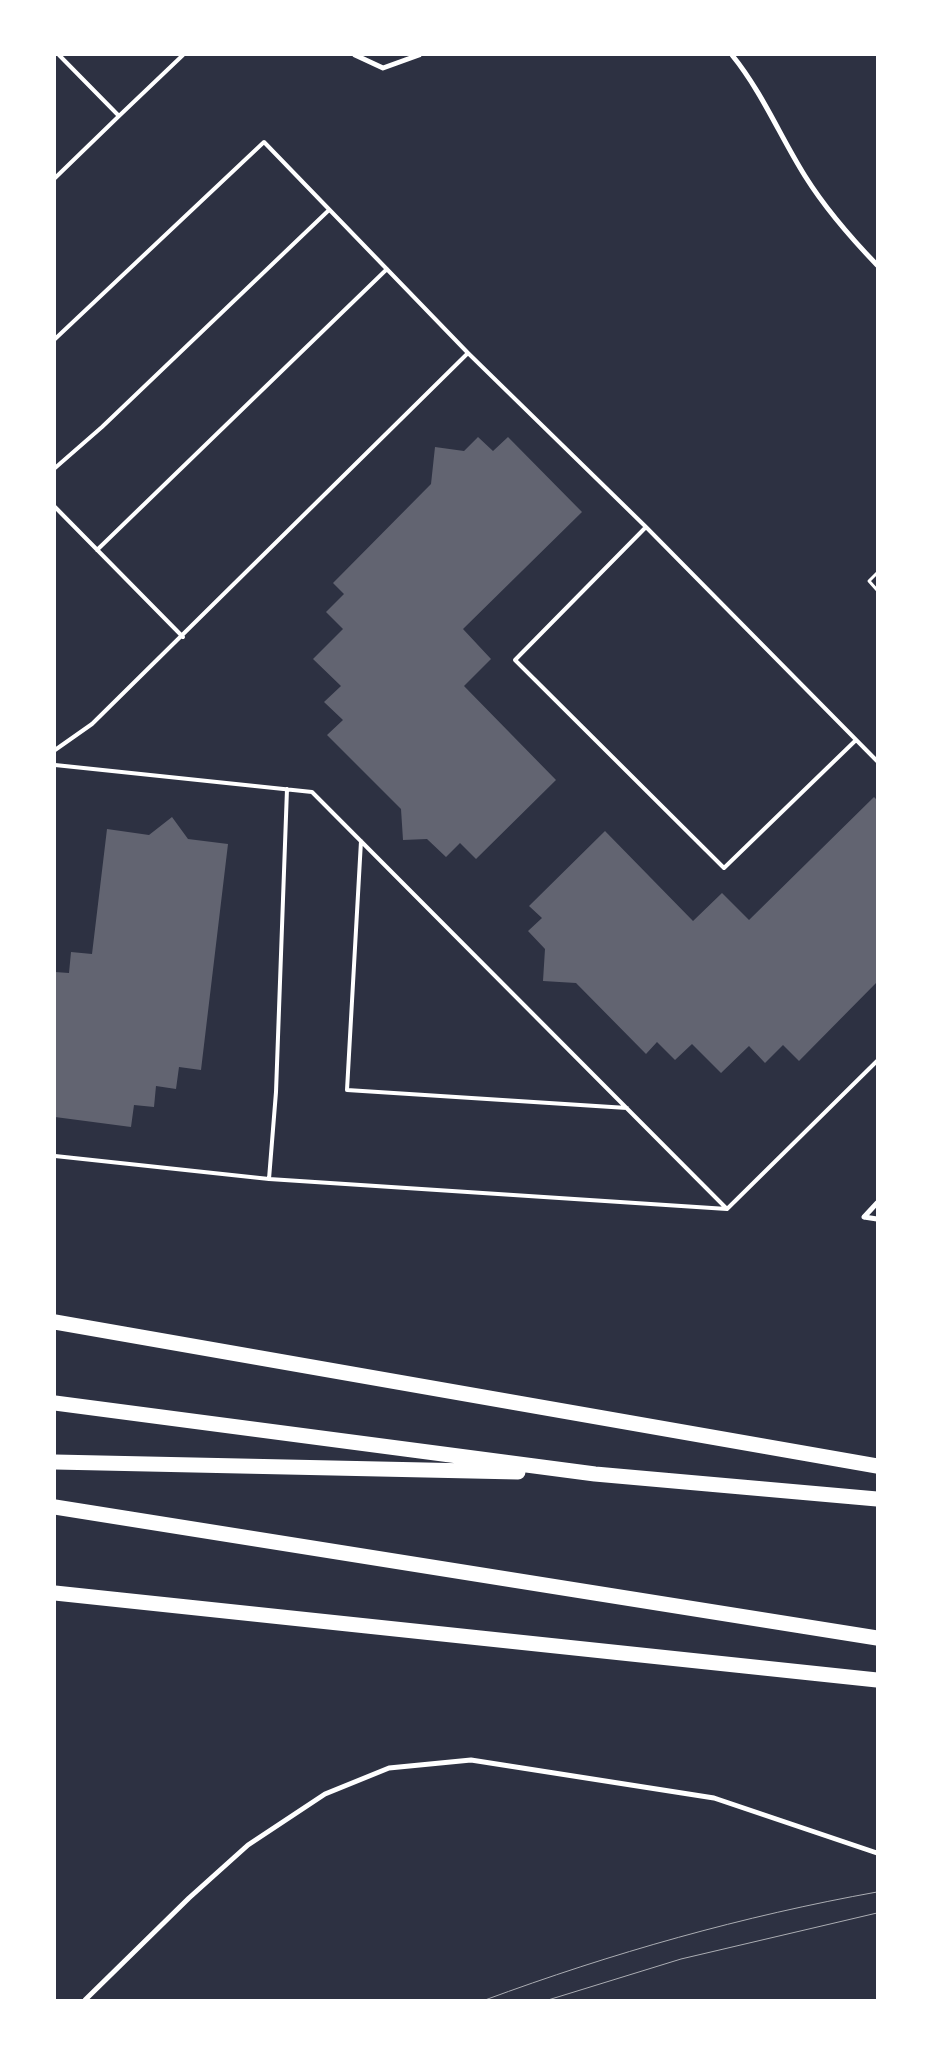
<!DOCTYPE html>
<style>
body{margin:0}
#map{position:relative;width:932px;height:2055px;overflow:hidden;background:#2d3142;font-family:"Space Grotesk",sans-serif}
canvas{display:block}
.frame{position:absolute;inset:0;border:56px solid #fff;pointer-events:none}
</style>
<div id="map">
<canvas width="932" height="2055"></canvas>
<div class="frame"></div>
</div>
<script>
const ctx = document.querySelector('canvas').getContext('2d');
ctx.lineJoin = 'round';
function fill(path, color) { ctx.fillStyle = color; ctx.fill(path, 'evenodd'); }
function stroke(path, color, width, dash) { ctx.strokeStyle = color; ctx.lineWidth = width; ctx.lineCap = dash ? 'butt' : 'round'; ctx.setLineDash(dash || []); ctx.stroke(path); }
const building = new Path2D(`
 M478,437L493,451L508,437L582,512L463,629L491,659L464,686L556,780L476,859L460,843L446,857L427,839L403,840L401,809L327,735L343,720L324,702L341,686L313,659L343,629L326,612L344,594L333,583L431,484L435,447L464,451Z
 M874,797L877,800V982L799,1061L783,1045L765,1063L749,1046L721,1073L692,1044L675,1060L657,1042L646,1054L576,983L543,981L545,949L528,931L542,918L529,906L605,831L693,921L722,893L749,920Z
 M172,817L188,839L228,844L201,1070L179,1067L176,1089L156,1086L154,1107L134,1105L131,1127L55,1117V972L69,973L71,952L92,954L107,829L149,835Z`);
const path = new Path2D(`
 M877,573L869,581L877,590`);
const service = new Path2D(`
 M119,116L183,55
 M55,178L119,116L59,55
 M55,339L264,142L468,353
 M55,468L102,427L329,210
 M55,507L183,637
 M646,527L515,660L724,868L856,740
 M97,550L387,269
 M55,750L92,724L468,353L646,527L877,761
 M55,765L312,792L727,1209
 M287,789L276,1092L269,1179L727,1209L877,1061
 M361,841L347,1090L627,1108
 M55,1156L269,1179`);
const minor = new Path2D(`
 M355,55L383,68L419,55
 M732,55C762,92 780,136 805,176C825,208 851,238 877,265
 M864,1217L877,1203
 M864,1217L877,1219
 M85,2000L189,1898L248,1845L325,1794L389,1768L471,1760L714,1798L877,1853`);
const motorway = new Path2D(`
 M55,1322L877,1466
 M55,1403L595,1474L877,1499
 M55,1462L518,1472
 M55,1507L877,1638
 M55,1593L877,1680`);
const tram = new Path2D(`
 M485,2000C612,1953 743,1916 877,1892
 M548,2000L681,1959L877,1913`);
fill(building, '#626471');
stroke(path, '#fff', 3);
stroke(service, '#fff', 4);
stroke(minor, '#fff', 5);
stroke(motorway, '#fff', 15);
stroke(tram, '#abadb3', 1);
</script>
